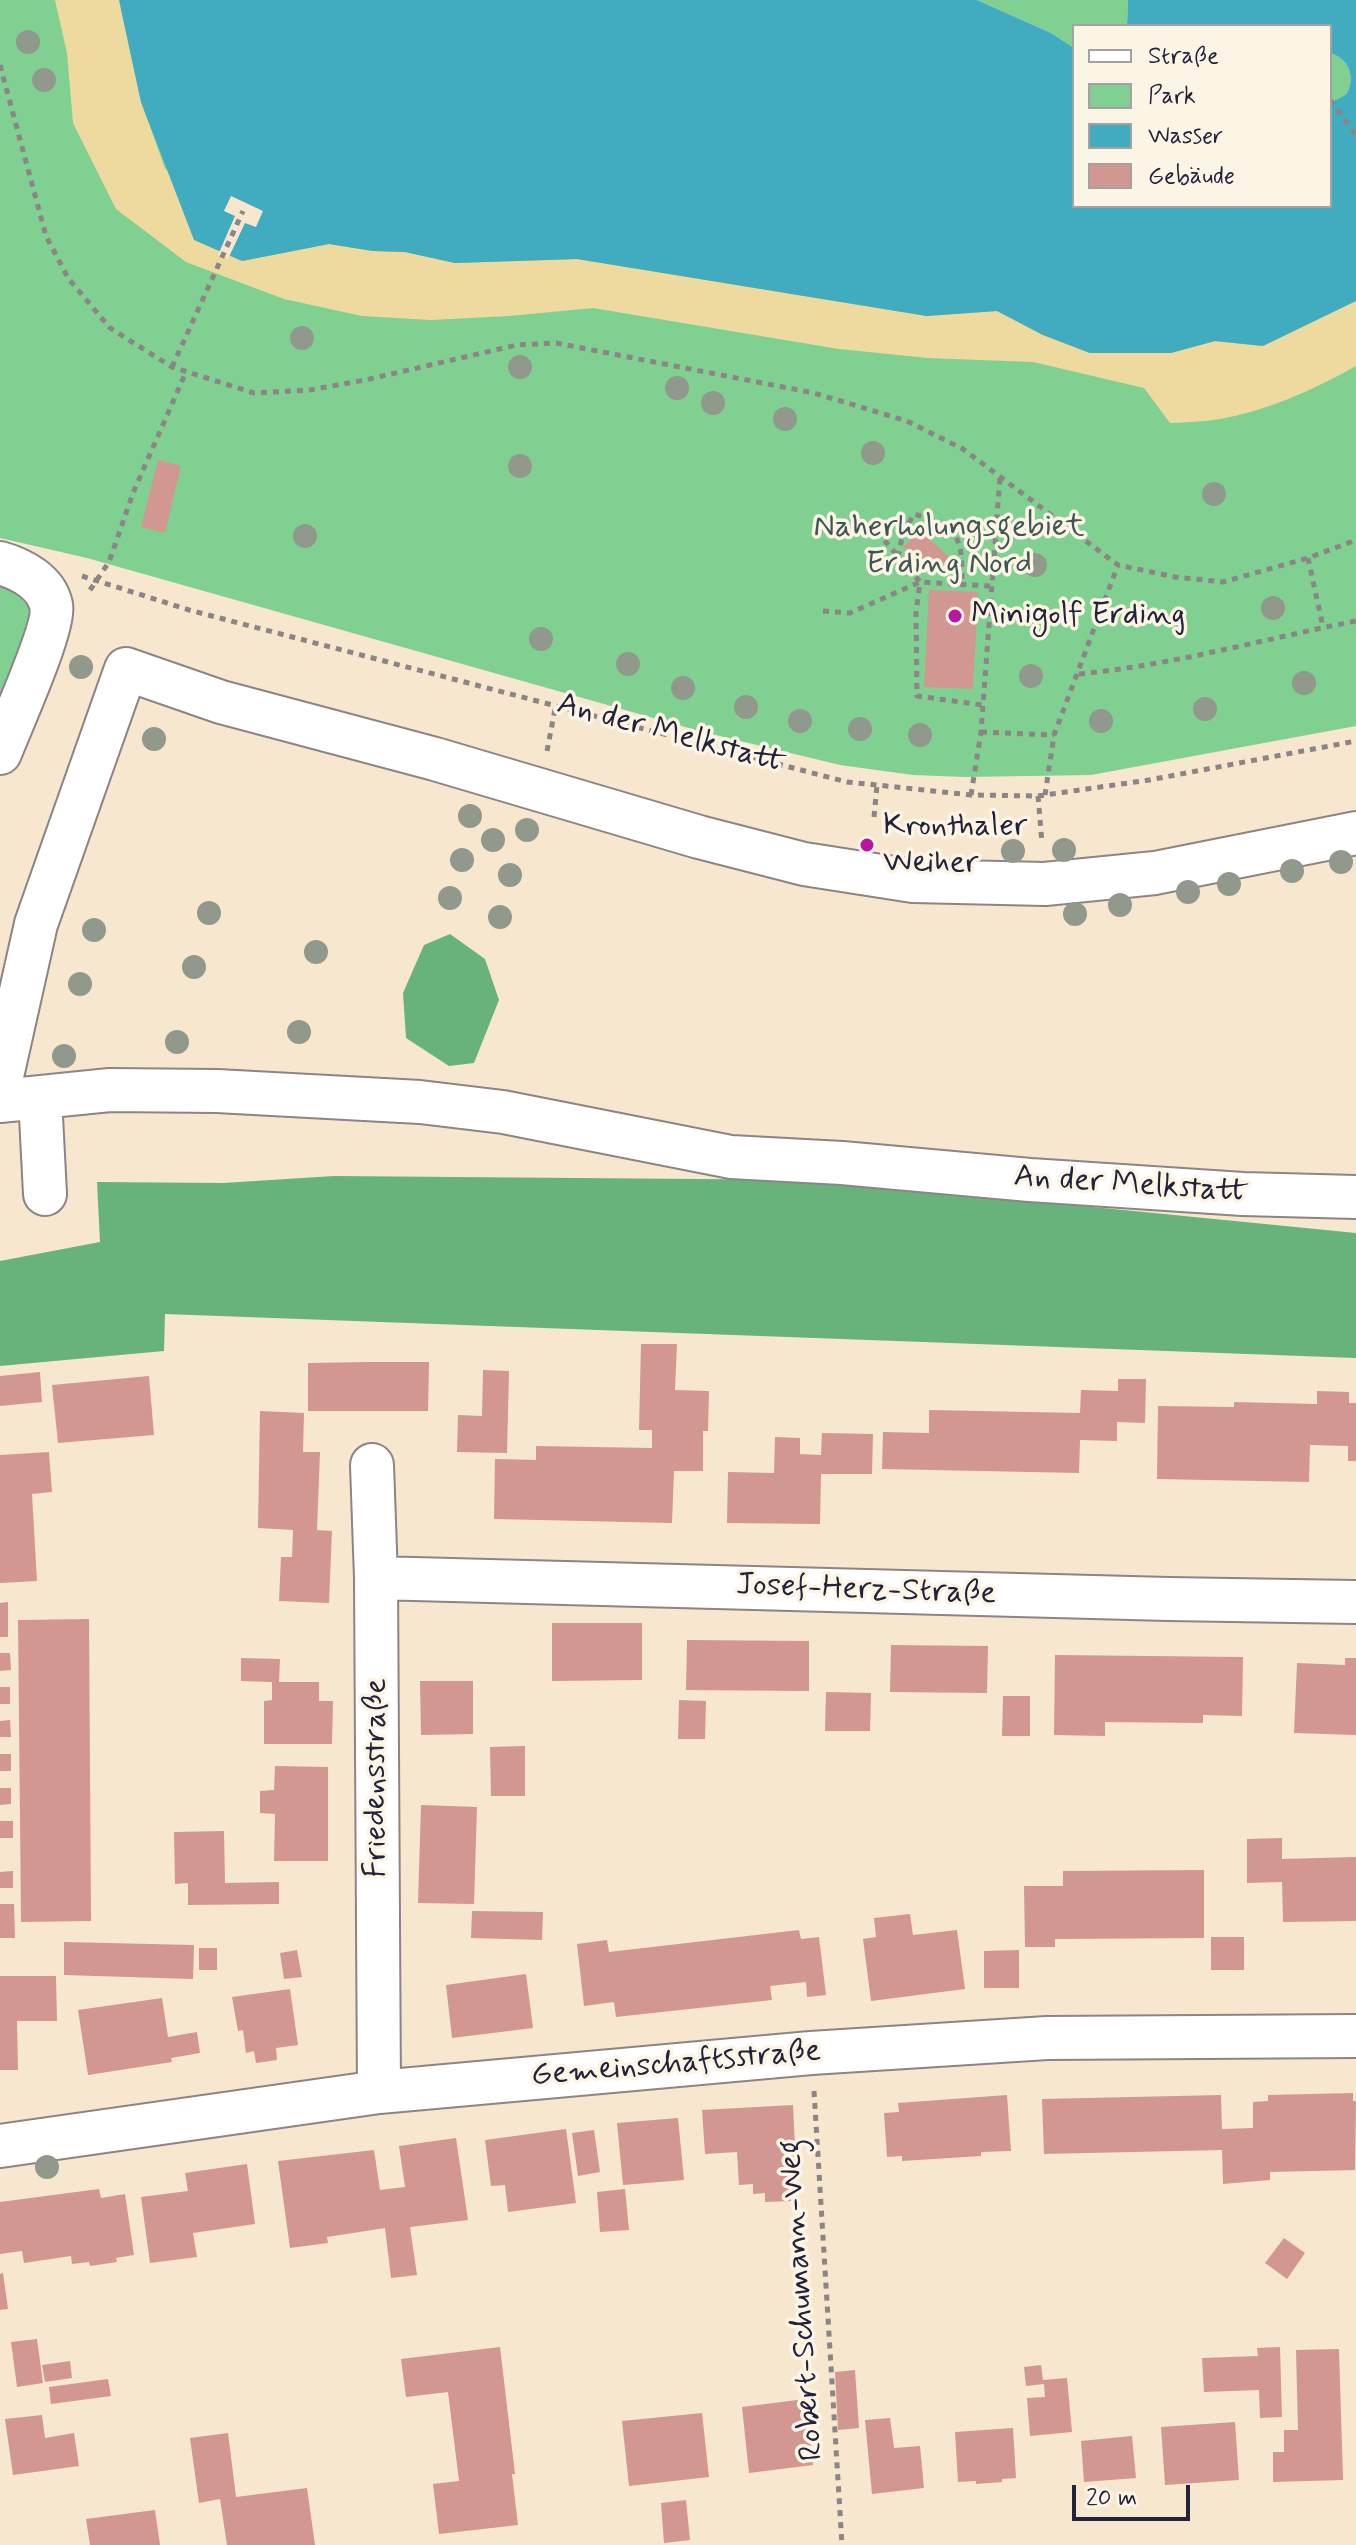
<!DOCTYPE html>
<meta charset="utf-8">
<style>
body{margin:0}
#map{position:relative;width:1356px;height:2545px;overflow:hidden;background:#f7e7cf;font-family:Mynerve,sans-serif}
canvas{display:block}
.legend{position:absolute;left:1072px;top:24px;width:260px;height:184px;box-sizing:border-box;background:#fcf5e5;border:2px solid #a5a1a1;margin:0;padding:10px 14px;list-style:none;font-size:24px;color:#22223b}
.legend li{display:flex;align-items:center;gap:16px;height:40px}
.legend b{width:40px;border:2px solid #a5a1a1}
.scale{position:absolute;left:1072px;top:2485px;width:118px;height:36px;box-sizing:border-box;border:4px solid #22223b;border-top:0;padding-left:10px;font-size:24px;line-height:28px;white-space:nowrap;color:#22223b;-webkit-text-stroke:6px #fcf5e5;paint-order:stroke}
</style>
<div id="map">
<canvas width="1356" height="2545"></canvas>
<ul class="legend">
<li><b style="height:10px;background:#fff"></b>Straße</li>
<li><b style="height:22px;background:#80d191"></b>Park</li>
<li><b style="height:22px;background:#41abc0"></b>Wasser</li>
<li><b style="height:22px;background:#d29791"></b>Gebäude</li>
</ul>
<div class="scale">20 m</div>
</div>
<script>
const ctx = document.querySelector('canvas').getContext('2d');
ctx.lineJoin = 'round';
function fill(path, color) { ctx.fillStyle = color; ctx.fill(path, 'evenodd'); }
function stroke(path, color, width, dash) { ctx.strokeStyle = color; ctx.lineWidth = width; ctx.lineCap = dash ? 'butt' : 'round'; ctx.setLineDash(dash || []); ctx.stroke(path); }
function drawText(font, color, halo, rows, align = 'center') {
  ctx.font = font + ' Mynerve,sans-serif'; ctx.lineWidth = 7; ctx.setLineDash([]); ctx.textBaseline = 'middle'; ctx.strokeStyle = halo; ctx.fillStyle = color; for (const [text, x, y, turn = 0] of rows) {
    ctx.save(); ctx.translate(x, y); ctx.rotate((+turn || 0) * Math.PI / 180); ctx.textAlign = isNaN(turn) ? turn : align; if (halo) ctx.strokeText(text, 0, 0); ctx.fillText(text, 0, 0); ctx.restore();
  }
}
const green = new Path2D(`
 M0,0H119L120,8L1263,346L1356,301V726L1091,775L965,777L913,775L840,765L703,732L87,558L0,538Z
 M977,0H1128L1127,26H1074V48L1051,33Z
 M1330,53C1348,58 1356,76 1347,93C1343,97 1336,100 1330,102Z
 M0,581L16,587L31,605L28,629L0,702Z`);
const forest = new Path2D(`
 M450,934L485,959L499,1000L474,1063L449,1066L406,1038L403,993L424,945Z
 M334,1176L820,1180L1356,1233V1358L165,1314L164,1351L0,1366V1261L100,1242L97,1182L223,1183Z`);
const sand = new Path2D(`
 M55,0H119L141,102L165,168L242,261L329,244L373,251L405,252L455,263L577,259L926,316L997,311L1043,335L1090,353H1171L1215,341L1263,346L1356,301V366C1315,389 1267,411 1220,419C1204,422 1186,422 1170,423L1144,388L1033,362L928,358L839,349L593,308L509,316L431,320L362,316L284,299L186,262L116,209L73,123L67,53Z`);
const water = new Path2D(`
 M119,0H977L1051,33L1074,48V206H1330V102C1336,100 1343,97 1347,93C1356,76 1348,58 1330,53V26H1127L1128,0H1356V301L1263,346L1215,341L1171,353H1090L1043,335L997,311L927,316L577,259L455,263L405,252L373,251L329,244L242,261L194,240L141,102Z`);
const pier = new Path2D(`
 M231,196L263,211L256,227L245,223L228,259L218,255L235,216L224,211Z`);
const building = new Path2D(`
 M158,460L181,466L165,533L141,527Z
 M919,530L949,557L934,575L903,548Z
 M929,590L978,592L973,689L924,687Z
 M641,1344H677L675,1390L709,1391L708,1431H703V1471H674L672,1523L494,1519L495,1459L536,1460V1446L652,1448V1430H639Z
 M369,1362H429L428,1411H308V1363Z
 M483,1370L509,1371L507,1453L457,1452L458,1415L482,1416Z
 M40,1372L42,1402L0,1406V1376Z
 M149,1376L154,1435L58,1443L52,1385Z
 M1118,1379H1146L1145,1423L1117,1422V1441L1080,1440L1079,1473L882,1469L883,1432L929,1433V1410L1080,1413L1081,1390L1118,1391Z
 M1317,1391L1349,1392V1403H1356V1461H1348V1446L1310,1445L1309,1482L1157,1479L1158,1406L1234,1407V1402L1317,1404Z
 M260,1411L304,1413L303,1452H320L317,1530L332,1531L329,1603L279,1601L281,1557H292L293,1530L258,1528Z
 M822,1433L873,1434L872,1474H821L820,1524L727,1523L728,1472L774,1473L775,1437L800,1438V1454L821,1455Z
 M49,1452L52,1492L32,1494L37,1581L0,1583V1455Z
 M8,1602V1637H0V1603Z
 M89,1619L91,1921L21,1922L18,1620Z
 M552,1623H642V1680L552,1681Z
 M687,1640L809,1641V1691L686,1690Z
 M891,1645L988,1646L987,1693L890,1692Z
 M0,1653H10L11,1670L0,1671Z
 M1055,1655L1243,1657L1242,1716L1203,1715V1723L1105,1722V1736L1054,1735Z
 M241,1658L280,1659L279,1682H319V1701H333L332,1744H264V1701L272,1700V1682L241,1681Z
 M1345,1658H1356V1735L1294,1733L1297,1663L1345,1665Z
 M420,1681H473V1734L421,1735Z
 M0,1687H10V1704H0Z
 M826,1692L871,1693L870,1731H825Z
 M1003,1696H1030V1736H1002Z
 M679,1700L706,1701L705,1739H678Z
 M10,1720L11,1737H0V1721Z
 M525,1746V1796H491L490,1747Z
 M0,1754H11V1771H0Z
 M275,1766L328,1767V1861H274L275,1814L260,1813V1791L274,1790Z
 M0,1788H11V1804L0,1805Z
 M421,1805L477,1807L474,1904L418,1903Z
 M0,1821H13V1838H0Z
 M224,1831L225,1883L279,1882V1904L188,1905V1883L175,1884L174,1832Z
 M1282,1838V1859L1356,1857V1921L1283,1922L1282,1882L1247,1883V1839Z
 M1204,1870V1938L1055,1939V1947H1025L1024,1886H1063V1871Z
 M13,1871V1888H0V1872Z
 M0,1904H14L15,1938H0Z
 M472,1911L543,1912L542,1940L471,1938Z
 M910,1914L913,1935L957,1930L965,1989L871,2001L863,1939L876,1937L874,1918Z
 M799,1930L801,1939L819,1937L826,1995L807,1997L806,1982L770,1986L772,2000L616,2017L614,2002L584,2006L577,1944L607,1940L609,1952Z
 M1211,1937H1244V1970H1211Z
 M64,1942L194,1945L193,1979L64,1975Z
 M199,1948H217V1970H199Z
 M297,1950L302,1977L284,1979L280,1953Z
 M1019,1950V1988H984V1951Z
 M526,1974L533,2028L452,2038L446,1985Z
 M0,1976H56L57,2021H17L18,2070H0Z
 M290,1989L298,2045L276,2048L277,2060L256,2063L254,2051L246,2053L243,2030L238,2031L232,1997Z
 M162,1998L168,2037L197,2032L200,2053L171,2058L172,2062L88,2075L78,2010Z
 M1353,2093V2101H1356L1355,2170L1270,2172V2180L1223,2184L1222,2150L1044,2154L1042,2099L1221,2095L1222,2129L1253,2128V2102L1268,2101V2095Z
 M1007,2095L1011,2151L981,2152V2156L902,2161V2156L887,2157L884,2113L899,2112L898,2103Z
 M793,2105L797,2191H791V2201L765,2202V2193L753,2194V2184L739,2185L737,2152L705,2154L702,2110Z
 M678,2118L684,2180L623,2185L617,2123Z
 M566,2129L576,2203L508,2212L505,2185L491,2186L485,2140Z
 M594,2130L600,2172L578,2176L572,2133Z
 M456,2138L468,2220L410,2227L417,2275L391,2278L385,2228L327,2237L328,2243L290,2248L278,2161L374,2150L380,2190L405,2187L399,2146Z
 M247,2164L255,2224L193,2233L197,2257L150,2263L141,2197L188,2191L185,2173Z
 M99,2189L101,2198L125,2194L134,2255L116,2258L117,2262L90,2266L89,2262L72,2264L71,2256L24,2263L22,2251L0,2254V2202Z
 M625,2189L629,2230L600,2232L597,2192Z
 M1284,2238L1305,2253L1287,2279L1265,2263Z
 M3,2273L8,2309L0,2310V2274Z
 M37,2339L43,2383L17,2387L11,2342Z
 M500,2347L515,2474H512L518,2525L439,2534L433,2484L459,2481L448,2392L406,2397L401,2359Z
 M1280,2347L1282,2417L1260,2418L1259,2390L1204,2392L1202,2358L1258,2356L1257,2348Z
 M1339,2349L1343,2480L1273,2482V2452H1284V2430H1298L1296,2350Z
 M70,2361L72,2378L45,2382L42,2365Z
 M1041,2365L1043,2380L1067,2378L1072,2432L1030,2436L1027,2398L1045,2397L1044,2384L1026,2386L1024,2367Z
 M855,2370L859,2428L838,2430L835,2372Z
 M108,2379L111,2396L51,2404L49,2387Z
 M805,2399L813,2465L749,2473L742,2407Z
 M702,2413L709,2477L629,2486L622,2421Z
 M42,2415L45,2438L74,2433L79,2466L13,2475L5,2419Z
 M890,2418L894,2448L920,2446L924,2488L872,2494L865,2420Z
 M1235,2422L1239,2480L1165,2485L1161,2427Z
 M1013,2428L1016,2478L1002,2479V2482L976,2484V2481L958,2482L955,2432Z
 M228,2433L236,2497L307,2488L315,2545H227L220,2499L199,2503L190,2438Z
 M1132,2436L1136,2478L1084,2482L1081,2441Z
 M686,2500L690,2540L664,2543L661,2503Z
 M155,2510L160,2545H90L86,2519Z`);
const path = new Path2D(`
 M0,65L46,236L68,278L110,328L172,367L254,393L310,390L365,380L517,345L556,343L814,393L907,421L963,449L1118,565L1175,577L1223,582L1308,558L1356,540
 M1330,100L1356,135
 M172,367L243,211
 M842,520L879,534L920,582L916,613L917,696L982,705
 M898,557L903,533L914,514C962,529 962,538 962,585
 M1308,558L1323,627
 M82,576L189,610L847,782L877,785L971,795L1038,796L1149,780L1356,741
 M90,590L109,562L133,493L186,372
 M823,611L850,613L920,582L990,586
 M1079,674C1173,665 1264,639 1356,621
 M981,732L1054,735
 M547,751L556,704
 M971,795L981,732L1000,477
 M1045,795L1054,735L1118,565
 M1038,796L1042,843
 M874,817L877,785
 M814,2091L842,2545`);
const minor = new Path2D(`
 M0,563C21,569 46,582 51,605C56,626 10,727 0,753
 M0,1085L36,924L126,669L221,702L435,759L699,837L804,864L913,881L1045,884L1155,873L1356,833
 M40,1097L45,1194
 M0,1101L110,1090L217,1091L420,1102L503,1112L731,1157L842,1163L1030,1180L1243,1194L1356,1197
 M372,1465L376,1578L379,2092
 M376,1578L1168,1599L1356,1602
 M0,2146L379,2092L811,2053L1047,2038L1356,2036`);
const trees = [
 [28,42],
 [44,80],
 [302,338],
 [520,367],
 [677,388],
 [713,403],
 [785,419],
 [873,453],
 [520,466],
 [1214,494],
 [305,536],
 [1035,565],
 [1273,608],
 [541,639],
 [628,664],
 [81,667],
 [1031,676],
 [1304,683],
 [683,688],
 [746,707],
 [1205,709],
 [800,721],
 [1101,721],
 [860,729],
 [920,735],
 [154,739],
 [470,816],
 [527,830],
 [493,840],
 [1064,850],
 [1013,851],
 [462,860],
 [1341,862],
 [1292,871],
 [510,875],
 [1229,884],
 [1188,892],
 [450,898],
 [1120,905],
 [209,913],
 [1075,914],
 [500,917],
 [94,930],
 [316,952],
 [194,967],
 [80,984],
 [299,1032],
 [177,1042],
 [64,1056],
 [47,2167]
];
const markers = [
 [955,616,8,"#b5179e"],
 [867,845,8,"#b5179e"]
];
const parkNames = [
 ["Naherholungsgebiet",949,528],
 ["Erding Nord",949,565]
];
const poiNames = [
 ["Minigolf Erding",971,616],
 ["Kronthaler",883,827],
 ["Weiher",883,864]
];
const streetNames = [
 ["An der Melkstatt",671,735,15],
 ["An der Melkstatt",1131,1186,4],
 ["Josef-Herz-Straße",866,1591,2],
 ["Friedensstraße",377,1778,-90],
 ["Gemeinschaftsstraße",676,2065,-5],
 ["Robert-Schumann-Weg",803,2300,-94]
];
fill(green, '#80d191');
fill(forest, '#68b37b');
fill(sand, '#eeda9e');
fill(water, '#41abc0');
fill(pier, '#f7e7cf');
fill(building, '#d29791');
stroke(minor, '#8c8485', 46);
stroke(path, '#8c8485', 5, [6, 6]);
stroke(minor, '#fff', 42);
ctx.fillStyle = '#91988c';
for (const [x, y] of trees) { ctx.beginPath(); ctx.arc(x, y, 12, 0, 2 * Math.PI); ctx.fill(); }
for (const [x, y, r, color] of markers) { const dot = new Path2D(); dot.arc(x, y, r, 0, 2 * Math.PI); ctx.fillStyle = color; ctx.fill(dot); stroke(dot, '#fcf5e5', 3); }
drawText('32px', '#3e5755', '#fcf5e5', parkNames);
drawText('32px', '#22223b', '#fcf5e5', poiNames, 'left');
drawText('32px', '#22223b', '#fcf5e5', streetNames);
</script>
